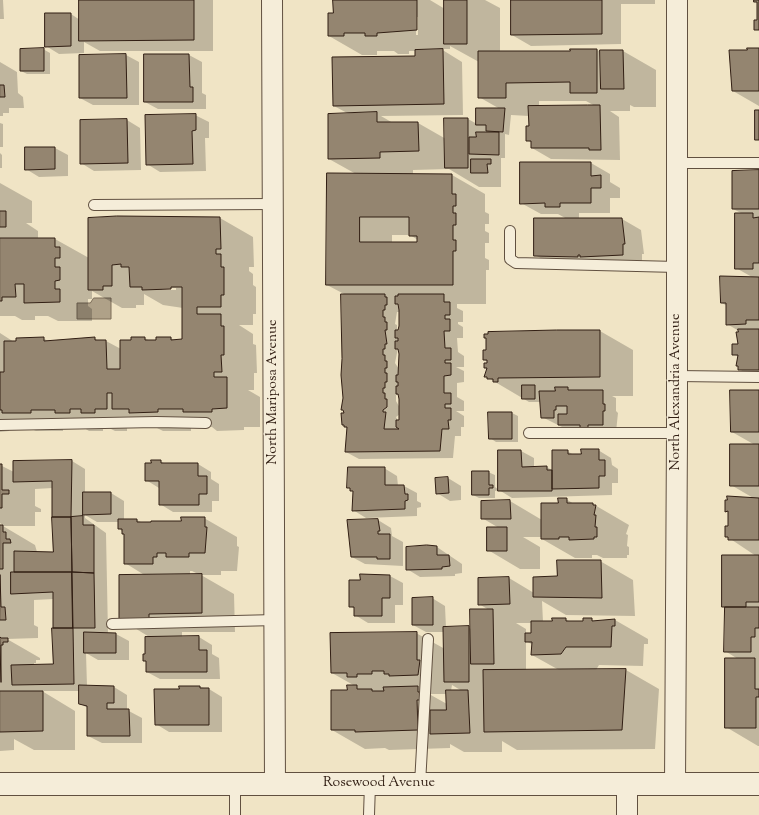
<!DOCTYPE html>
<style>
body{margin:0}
canvas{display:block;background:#f0e4c5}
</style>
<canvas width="759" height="815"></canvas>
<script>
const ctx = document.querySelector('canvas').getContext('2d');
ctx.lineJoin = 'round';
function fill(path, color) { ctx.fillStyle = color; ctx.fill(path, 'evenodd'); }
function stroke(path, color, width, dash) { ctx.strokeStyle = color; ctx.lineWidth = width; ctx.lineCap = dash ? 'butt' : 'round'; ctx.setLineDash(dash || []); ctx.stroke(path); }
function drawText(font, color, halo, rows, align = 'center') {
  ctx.font = font + ' "Sorts Mill Goudy",serif'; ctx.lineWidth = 3; ctx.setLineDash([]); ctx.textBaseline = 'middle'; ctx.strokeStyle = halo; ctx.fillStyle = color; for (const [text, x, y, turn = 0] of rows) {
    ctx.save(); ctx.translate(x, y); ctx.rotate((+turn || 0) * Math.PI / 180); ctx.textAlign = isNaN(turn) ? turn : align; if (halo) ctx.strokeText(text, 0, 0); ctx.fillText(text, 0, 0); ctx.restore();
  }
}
const water = new Path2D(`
 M94,298H111V319H77V303H90Z`);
const shadow = new Path2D(`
 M0,0H3L4,19H0Z
 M80,0H213V51H100L84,42V53L59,54L46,46L71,14L80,20Z
 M334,0H430L445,9V0H485L500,8V52H571V50H597L601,52L623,51L656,70V107H634L630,105V111H610L619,117L620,160L551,159L532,148V143L527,140L529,116L511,115L509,135L505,134V158H501V187H479L449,169L413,170V175H452L485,194V212L489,214V224H485V231L489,233V243H485V258L489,260V270H486V304H457V308L463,311V322H458V324L463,327V338H457L458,352L464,356V367H456L464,371V382L457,383V397L464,401V411H456L464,416V427H461V436H455L453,458L359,459L346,452L348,429L345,427L344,398L346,295L327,285L356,174L329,159L349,114L334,106L416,57V51H409V54H398L394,51H377V55H362L329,36L334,14ZM416,17H418V35H416ZM450,46L479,62V97L500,109L477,124L468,119L446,139L418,123H393L381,116L463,115L462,62L441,49H450ZM539,101H586L595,106L539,107ZM392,235H410L418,240V243H392ZM397,312H400V326L397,333V325L395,324ZM398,348L400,354L399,369L395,363ZM396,395H399L400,408L396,401ZM400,414L399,421H398L396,417Z
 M512,0H655V4H621V44L531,46L512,35Z
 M43,49L50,53V74H27L21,71Z
 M759,49V106L733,91L730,51Z
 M126,55L139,62V105H93L80,98Z
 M189,55L202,62V93L206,95V109H158L145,102Z
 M0,62L17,72L18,93L23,97L24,108H9V113H3V116H0Z
 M195,115L209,122V138H205L206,171L160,172L147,164Z
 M127,120L140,128L141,170L94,171L81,163Z
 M0,123L3,124V147H0Z
 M55,148L68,155V176L39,177L26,169Z
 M0,153L2,155V168H0Z
 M591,163L610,174V182L620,188V198H610V213H579V219H622L641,230L644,254H642V265L555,266L535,255L567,219L558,214H541L521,203Z
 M759,171V381L739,369L737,358H741L733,354L739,345V331L727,324V306L722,303L752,277L736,268L743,214L733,209Z
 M0,183L32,201V223H26L38,231V239H55L89,258L220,218L253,237L254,267H249V271L253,274V285L256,287V314H253V325H239L253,334V344L256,345L257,373H254V390H248L260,397V427H244V430L217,431L212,427H191V431H163L157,428H145L139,424V427L127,428V431H115L109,428H103V431H89L84,428H63V431H36L31,429H9V431L0,432V333L14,342L43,338L48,341L94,338L99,341H106L121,349L132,341V338H145L150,341L171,338L175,341L183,340V308L163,305L144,294V305H136V308H122L92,291V299H88V306L92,309V321H58L48,316H35V320H22L15,316H0ZM162,288H176V290H162Z
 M600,331L633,350V396H612L616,398V411L618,413L616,432H572L542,417L541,402H529L485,376L487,369L485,367L488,362L484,360L487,351V339L485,338Z
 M759,391V746H758L726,727L738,659L725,651L726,608L723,606L756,556L726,536L729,527V513L726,511L755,499L731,485L755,445L732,432Z
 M512,413L518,416V442H496L490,438Z
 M598,450L611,458L612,465L618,469V483H612V495L512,498L499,490L495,491V498H479L473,495L488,472L495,475V487L499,490V451H521L534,458V467H547L553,471L567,451L574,455Z
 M72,461L85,469V493H111L124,501V520H137L143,523L182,522L204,518L237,537V546L239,547L237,571H221V575H201L234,594L235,632H182V638L199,637L212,645V654L219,658L220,679H160L147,672V662L144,660L151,638L120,619L146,576L125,563V535L119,528V522H97L85,515V518L106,533L108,634H116L129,641V660H98L86,653L87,686L114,687L127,695V710L142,718V743H102L88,736V708L80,704V691H42L75,711V750H34L14,739V750L0,751V639H3L0,638V526H4L0,523V465L14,472ZM53,488L54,553L37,552L35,545L3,526H35V512H41V509L35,506V489ZM190,571H192L200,575H190ZM54,599V665H34V663H36V660H40V658L7,639L38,638V627L34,625V600Z
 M160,461L166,464H198L211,472V479L219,484V501H212V512H173L160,504L159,488L146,480Z
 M384,468L397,476L398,486H404L417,493V501L421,503V507L417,508V516L366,518L353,510L354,492L348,487Z
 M448,478L461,486V500L450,501L437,493Z
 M566,499L574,504H593L629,525L626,534L628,535L627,546L629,547V555H627V558H603L597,555H592V558H575L542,539V537H523L540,547V569H520L488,550L499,528L482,518L510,501L542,520Z
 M378,520L391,528L392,536L403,542V566L365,564L352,557Z
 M437,547L462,564V573L455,574V576L420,577L407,569V548Z
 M600,561L633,580L635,616L566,615L542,601L543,622H553L565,619L571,622H584L591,619L595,622L615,620L648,639V644H644L643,666L599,665L596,670H626L659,689L655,749L517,750L502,741V752H464L450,744V748L389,750L385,748L365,749L332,730L349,691L355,686L332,673L416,633L445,649V632H426L413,625L432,598L445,606L446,628L468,627L471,629L489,610L479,604V579L509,578L534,593L558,577ZM516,623H532V634H526V629ZM526,641L533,645L532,655L559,670L526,671ZM452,685L462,691H451ZM429,694H447V704Z
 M390,576L403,583V605H395V623H368L355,615V609L350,606L361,581Z
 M200,687L209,689L222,697V732H169L156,724L180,690Z`);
const building = new Path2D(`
 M79,0H194V40L79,41Z
 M333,0H417V30L377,33V36H365V33H344V36H328V13H333Z
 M444,0H467V44H444Z
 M511,0H602V34L511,35Z
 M754,0H759V30H754V20H757V2H754Z
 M45,13H71V46L45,47Z
 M44,48V71H20V49Z
 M747,48H759V91H732L729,50H747Z
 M443,49L444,104L333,106L332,57L415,56V50Z
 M570,49H597V93H570V82L506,83V98H478V51H570Z
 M600,50H623L624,89H601Z
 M126,54L127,98H79V55Z
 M144,54H189L190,87H193V102H144Z
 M0,85H4L5,97H0Z
 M588,105H600L601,150H589V148H531V141H526V126H529L528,106Z
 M476,108H505L503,132L486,131V125H476Z
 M755,110H759V140H755Z
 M377,112V122H418L419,151L380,152V158L328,159V114Z
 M196,114V130L192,131L193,164L146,165L145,115Z
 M444,118H468V168H445Z
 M127,119L128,163L80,164V120Z
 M476,132H499V155L469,154V137H476Z
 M25,147H55V169L25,170Z
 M471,159H491V164H487L488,173H471Z
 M520,162H591V176L601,175V188H591V203H560V207H545V203L520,204Z
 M759,170V209H732V171Z
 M327,173L452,174V194H456V206H453V213H456V225H453V240H456V251H453V285H326ZM360,217H409V236H417V242H360Z
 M0,211H6V227H0Z
 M735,213H753V218L759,217V263H753V269H735Z
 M117,216L220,217L221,249H216V254H221V267H224V295H221V307H197V314H221V326H224V355H221L222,372H214V377H227V408L212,409V412H183V409H158V412L129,413V409H112V393H107V409H95V413H81V409H70V413H55V410H31V413H2V410H0V372H4V341H16V338L44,337V341L95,337V340H106L107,369H120V340H131V337H145V340H156V337H171V340L182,339V287H171V289L142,290V287H130L129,267H121V264L112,265V286H103V290H88V218Z
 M534,218H622L625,244H623V255L580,257V255H578V257L534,256Z
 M0,238H55V247H60V258H55V267H60V280L55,281V289H60V302L24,303V284H15L16,297H2V301H0Z
 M720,276L759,277V320H746V324L726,325V303H721Z
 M341,294H385V297H387V305H385V310H383V317H385V322H387V330H385L387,344H385V349H383V355H385V361H387V368H385V373H387V382H385V388H383V393H385V399H387V407L383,410V412H386L384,429H399L396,427V420H399V399L398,394H396V386H398V382H396V375H398L399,354L398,349H395V341H398V338H395V330H398L399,326V310L398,304H395V296H398V294H444V302H450V315H445V319H450V331H444L445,348H451V360H445V363H451V375L444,376V393H451V404H445V408H451V420H448L449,429H442L440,451L345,452L347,427H344V425H342L341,413H344L343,410H341L343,398L341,375L342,359Z
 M738,329H759V370H738V366H736L738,355H732V344H738L736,332H738Z
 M557,330H600V377L498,378V382H493V379H487V377H484L487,368H484V363H487V360H483V350H486V338H484V334H488V332Z
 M522,385H535V399H522Z
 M555,387H568V390H603V404H605V411H603V425H588V429H580V425H558V414H567V406H556V410H554V418H541L539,391H555Z
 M730,390H759V432H731Z
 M488,412H512V439H489Z
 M730,444H759V486H730Z
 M581,449H599V460H605V476H599V488L552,489V450H568V454H581Z
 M498,450H521L522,467L547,466V470H552V491H498Z
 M72,460L71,517H52V481L13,482V461Z
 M151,460H161V463H198V476H207V494H199V505H159V481H145V463H151Z
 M0,464H2V490H9V494H2V508H0Z
 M348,467H385V485H404L405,494H408V500L405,501V509L352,511L353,491H350V488H347Z
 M472,471H489V485H493V488H489V495H472Z
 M448,477L449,493L436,494L435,478Z
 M83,492H111V514L83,515Z
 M727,496L759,498V540H728V537H725V526H728V511L725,512V500H727Z
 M558,498H567V503H593V505H596L594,515H596L595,527H597V537H594V539L569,540V537H559V539H541V503H558Z
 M510,500L511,519H481V501Z
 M83,516V525H94V573L72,572L71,517Z
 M52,517H71L72,572H14V551L53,552Z
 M181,517H205V527H207L205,553H189V557H166V553H157V557H153V564H124V534H122V529H118V519H137V522H151V521H181Z
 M378,519L380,531H378V534H390V559H377V557H351L347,520Z
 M0,525H3V532H6V539H10L11,543H3V569H0Z
 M487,527H507V551H487Z
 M427,545L437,546V555H449L450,566L442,567V569L406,570V547Z
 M722,555H759V602H746V607H722Z
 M557,560H601L602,598L533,597V577L557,576Z
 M11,572H72L73,628H53V592L11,594Z
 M72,572L94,573L95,628H73Z
 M202,574V613L149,614V620H119V575Z
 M360,574L390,575V598H382V616H354V607H349V580H360Z
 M0,575L1,607H5L6,620H0Z
 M509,577L510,604L478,605V578Z
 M433,597V625H412V598Z
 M725,607H759V628H755V637H751V652H724Z
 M470,609H493L494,664H471Z
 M552,618H566V621H583V618H592V621L615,619V626H612L611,647H566L561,654L531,655L532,642H525V633H531V621H552Z
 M469,626V682H444L443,627Z
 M52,628H73L74,684L12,685L11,665L53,664Z
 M84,632L116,633V653H84Z
 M417,632V660H420L418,675L389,676V674H384V671H372V674H357V677H347V673H331L330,633Z
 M199,636V650H207V672H146V661H143V654H145V637Z
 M0,637L1,638H8V642H3V645H1V682Z
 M725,658H755V689H759V697H756V728H725Z
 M626,669L622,730L484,732L483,670Z
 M79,685L114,686V703H107V709H129L130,736H87V706L79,704Z
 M347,685H357V689H372V691H384L383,687L418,686V692H420V700H417L418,730L355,732V730H331V690H347Z
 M179,686H200V688H209V725H155L154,689H179Z
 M446,690H468L470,733L430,734V710H446Z
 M0,691H43V731L0,732Z`);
const service = new Path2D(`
 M677,163H759
 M94,205L273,204
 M510,231V259L516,263L677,267
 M677,376L759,377
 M0,425L156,422L206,423
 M529,433H677
 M112,624L276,620
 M235,784V815
 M420,784L428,639
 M369,815L370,784`);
const minor = new Path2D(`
 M272,0L275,784
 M675,784L677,433V0
 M627,815V784`);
const tertiary = new Path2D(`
 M0,784H759`);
const streetNames = [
 ["North Mariposa Avenue",274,392,-90],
 ["North Alexandria Avenue",677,392,-90],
 ["Rosewood Avenue",379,784]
];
fill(water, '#afa188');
stroke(water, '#7d6d59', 1);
fill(shadow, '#0003');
fill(building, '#948570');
stroke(building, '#311e13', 1);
stroke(service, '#615040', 12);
stroke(minor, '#615040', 22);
stroke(tertiary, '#615040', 24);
stroke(service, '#f5edd9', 10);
stroke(minor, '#f5edd9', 20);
stroke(tertiary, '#f5edd9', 22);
drawText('14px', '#311e13', '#f5edd9', streetNames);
</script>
